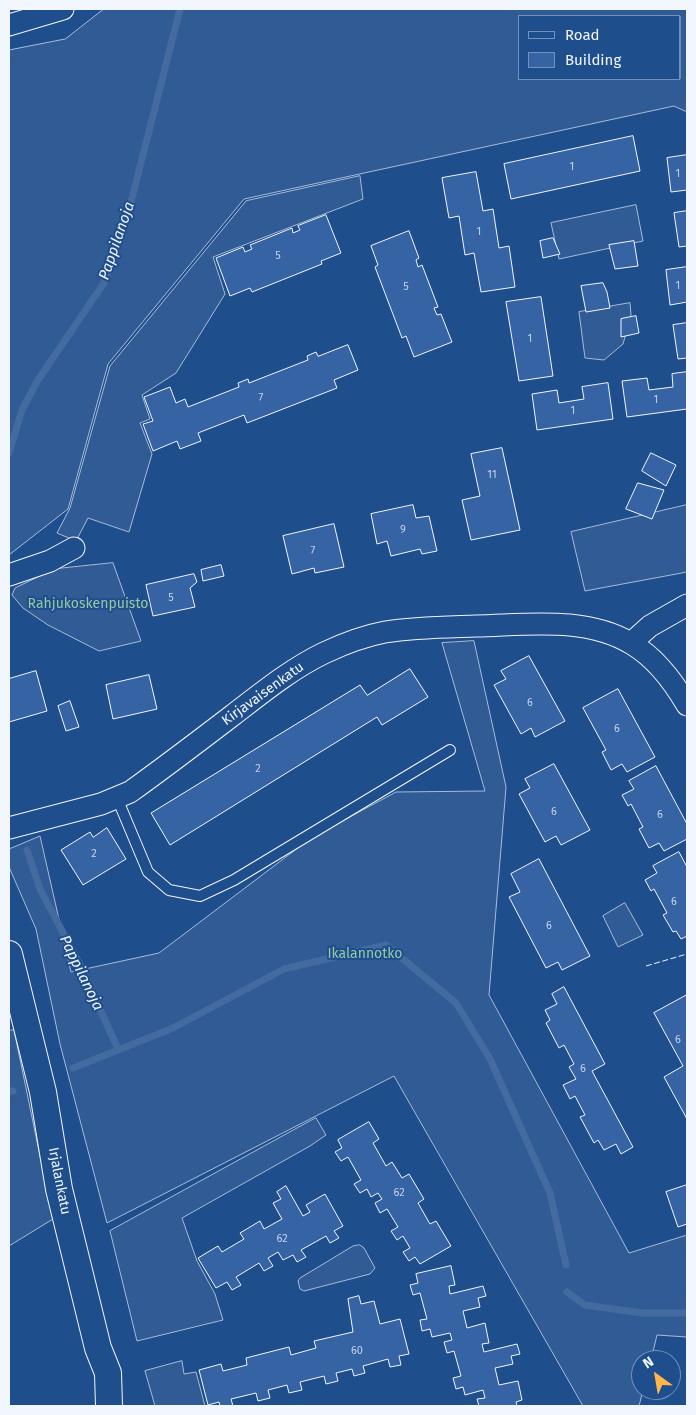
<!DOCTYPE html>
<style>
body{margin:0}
#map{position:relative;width:696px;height:1415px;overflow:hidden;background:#1f4e8c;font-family:"Fira Sans",sans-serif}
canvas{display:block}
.frame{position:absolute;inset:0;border:10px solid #f2f6ff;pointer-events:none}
.legend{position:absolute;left:518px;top:15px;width:162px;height:65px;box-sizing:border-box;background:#1f4e8c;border:1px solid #7391ba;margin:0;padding:6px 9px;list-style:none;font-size:15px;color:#f2f6ff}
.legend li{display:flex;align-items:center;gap:10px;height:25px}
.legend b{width:25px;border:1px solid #7391ba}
.north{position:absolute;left:631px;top:1350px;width:50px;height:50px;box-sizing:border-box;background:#1f4e8c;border:1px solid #7391ba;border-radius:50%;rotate:328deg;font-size:14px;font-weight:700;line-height:20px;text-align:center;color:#f2f6ff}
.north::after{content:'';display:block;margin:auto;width:18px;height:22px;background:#ffb74d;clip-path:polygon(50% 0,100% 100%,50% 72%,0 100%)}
</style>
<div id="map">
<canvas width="696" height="1415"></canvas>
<div class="frame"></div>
<ul class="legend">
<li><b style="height:6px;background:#1f4e8c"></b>Road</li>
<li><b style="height:14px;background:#3563a3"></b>Building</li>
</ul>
<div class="north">N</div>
</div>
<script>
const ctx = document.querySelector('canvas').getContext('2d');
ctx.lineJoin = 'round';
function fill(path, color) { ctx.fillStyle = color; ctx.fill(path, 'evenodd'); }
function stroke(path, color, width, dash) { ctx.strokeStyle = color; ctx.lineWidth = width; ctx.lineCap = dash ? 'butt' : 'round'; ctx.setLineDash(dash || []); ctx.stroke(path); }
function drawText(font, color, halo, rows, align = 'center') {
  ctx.font = font + ' "Fira Sans",sans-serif'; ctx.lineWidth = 4; ctx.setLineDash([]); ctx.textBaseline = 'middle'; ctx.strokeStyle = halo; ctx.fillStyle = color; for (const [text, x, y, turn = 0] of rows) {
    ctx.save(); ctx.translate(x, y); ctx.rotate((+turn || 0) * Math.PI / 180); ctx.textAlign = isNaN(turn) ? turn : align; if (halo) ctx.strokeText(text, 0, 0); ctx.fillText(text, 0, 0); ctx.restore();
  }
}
const built = new Path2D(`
 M104,9H687V112L674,106L244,199L108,364L68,509L9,555V50L65,39ZM520,16H680V79H520Z
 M360,176L363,199L213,257L225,294L176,373L142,395L150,419L140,423L152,454L129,532L88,518L76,541L57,533L70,508L110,366L246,201Z
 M636,205L643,241L559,259L551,223Z
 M630,303L631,315L623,344L604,360L585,358L579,312Z
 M687,505V572L585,591L571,532Z
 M113,563L141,641L99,651L48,625L23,608L12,595L15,588L54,569Z
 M474,641L506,787L489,995L629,1253L687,1235V1337L657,1335L651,1360H641V1390H643L639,1406H583L394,1076L107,1223L60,1044L36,929L9,867V849L40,836L71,972L159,953L311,838L396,792L485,791L442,643Z
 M625,903L643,935L618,947L603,916Z
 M14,1030L53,1219L9,1246V1031Z
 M316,1118L326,1135L310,1146L182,1218L197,1261L215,1294L223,1320L137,1341L110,1231Z
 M360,1245L364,1248L375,1268L370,1274L304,1291L300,1289L298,1281L300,1278L353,1246Z
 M182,1361L184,1374L196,1372L205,1406H155L145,1371Z`);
const stream = new Path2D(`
 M9,453L22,410L38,380L104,283L126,222L180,9
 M27,850L40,889L79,963L118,1049
 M73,1068L173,1028L284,969L386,945L456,1003L490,1059L550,1193L566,1265
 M9,1091H13
 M567,1292L585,1305L642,1313H687`);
const building = new Path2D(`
 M633,136L640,171L511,199L504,164Z
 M687,155V190L671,192L667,158Z
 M476,172L483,211L493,209L499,248L509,246L515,287L481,292L474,253L465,255L459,216L449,218L442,178Z
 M687,211V246L679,247L674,213Z
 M326,215L341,253L321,261L322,264L252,292L250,288L230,296L216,258L243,247L245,252L252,249L250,245L292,228L293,233L300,230L298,226Z
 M409,231L419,258L416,260L418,267L422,265L438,307L434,308L437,315L441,314L452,342L414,357L406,336L402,338L375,267L378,265L371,246Z
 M553,238L560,254L543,258L540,241Z
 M634,241L638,266L615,269L609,245Z
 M687,267V302L670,305L666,270Z
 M603,283L607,292L610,308L586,312L581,286Z
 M541,297L553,376L519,381L506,302Z
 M636,316L639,333L621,337V319Z
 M687,323V358L678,359L673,325Z
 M348,345L358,370L334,380L337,388L247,423L244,415L198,433L201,441L180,449L177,441L153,451L143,424L153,421L144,397L170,387L176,403L185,399L188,407L239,387L238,383L248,379L249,383L308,360L307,356L316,352L318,356Z
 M687,372V409L627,417L622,381L647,378L649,390L673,387L672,374Z
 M608,383L613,419L537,430L532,394L557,390L559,403L584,399L582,387Z
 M502,448L520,530L471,540L462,500L480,496L471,454Z
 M651,453L676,465L666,486L642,471Z
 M638,483L664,490L652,519L626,509Z
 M413,505L416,518L429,516L437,551L422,554L420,549L391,556L387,541L377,544L371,514Z
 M334,524L344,567L315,573L314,568L292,574L283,536Z
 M221,565L224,576L203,581L201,570Z
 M194,574L197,582L190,588L195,607L153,616L146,585Z
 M529,656L565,721L535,737L531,728L521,734L494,685L506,679L501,671Z
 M410,669L428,697L382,725L377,717L170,845L151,813L360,685L367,695Z
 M36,671L47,711L9,722V679Z
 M149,675L157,709L113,719L106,685Z
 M618,689L655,757L627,772L622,764L611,770L602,752L606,750L583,708Z
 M70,701L79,727L66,731L58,706Z
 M554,764L590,830L561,845L556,836L545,842L519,794L530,788L525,779Z
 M656,766L687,824V839L664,851L659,843L649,848L639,829L643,827L631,804L628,806L622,795L634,789L629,781Z
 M107,828L126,859L83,885L61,850L90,832L93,837Z
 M679,852L687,867V936L681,939L676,931L673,932L663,915L667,913L654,889L651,891L645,880L657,873L653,866Z
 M539,859L590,956L562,970L558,962L546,968L509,897L520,892L511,874Z
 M564,987L605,1064L592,1071L633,1147L621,1154L616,1144L604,1150L598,1140L594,1143L580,1117L585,1115L575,1096L570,1099L563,1085L576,1079L569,1067L574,1064L564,1045L559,1048L546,1023L550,1020L545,1010L557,1004L552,994Z
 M687,995V1119L664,1077L683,1066L654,1013Z
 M369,1122L379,1139L373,1143L386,1166L392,1162L402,1178L409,1174L424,1199L418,1203L430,1224L436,1221L451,1246L420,1264L415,1257L409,1261L403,1252L410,1248L403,1236L397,1240L391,1231L398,1227L387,1209L380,1213L375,1203L382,1199L378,1193L371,1197L367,1189L360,1193L354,1184L361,1180L348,1157L341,1161L335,1152L342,1148L338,1140Z
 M687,1185V1224L678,1227L666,1192Z
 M286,1186L303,1216L310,1212L306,1205L325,1194L343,1226L334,1231L339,1238L330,1243L326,1236L301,1250L306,1257L297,1262L293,1255L283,1260L278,1252L268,1258L273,1266L264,1271L259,1263L236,1277L241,1285L232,1290L227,1282L216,1288L198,1258L218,1246L222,1252L244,1239L240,1233L260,1221L264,1229L282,1219L273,1203L281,1199L277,1192Z
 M451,1266L455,1285L449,1286L450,1294L483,1286L486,1296L478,1298L480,1307L463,1311L467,1328L485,1323L489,1343L482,1344L484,1352L517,1344L520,1354L511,1356L513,1364L495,1368L499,1385L518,1381L522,1400L516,1402L517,1406H479L477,1399L485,1398L483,1390L465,1395L463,1387L456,1389L453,1378L461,1376L454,1351L447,1353L444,1342L452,1340L450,1333L432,1337L430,1329L422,1331L420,1320L427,1319L420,1293L413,1295L410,1285L418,1283L416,1274Z
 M359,1296L361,1304L374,1301L380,1324L400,1319L409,1354L399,1356L401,1365L390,1367L388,1359L363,1366L365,1373L354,1376L352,1369L336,1373L338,1381L326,1384L324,1376L300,1382L302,1390L289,1393L287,1385L268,1390L270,1398L258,1401L256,1393L231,1399L233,1406H220L219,1402L208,1405L199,1370L221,1364L223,1371L247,1365L246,1358L289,1347L291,1355L316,1348L314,1341L353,1332L348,1299Z`);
const service = new Path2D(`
 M117,798L148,872L169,890L200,896L234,880L450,750`);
const minor = new Path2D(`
 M9,25L63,9
 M9,575L50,561L74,548
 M631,643L650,626L687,605
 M9,828L101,804L130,792C165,767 199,741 233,715C263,692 291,669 324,653C343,644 364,636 385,632C415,627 445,627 476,626C527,625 586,616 632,644C656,658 673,681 687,705`);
const tertiary = new Path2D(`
 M9,954L43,1092L59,1189L98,1348L108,1373L109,1406`);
const fence = new Path2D(`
 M646,966L687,954`);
const numberNames = [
 ["1",572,167],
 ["1",678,174],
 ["1",479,232],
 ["5",278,256],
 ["1",678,286],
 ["5",406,287],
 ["1",530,339],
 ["7",261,398],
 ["1",656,400],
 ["1",573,411],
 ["11",492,475],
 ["9",403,530],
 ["7",313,551],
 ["5",171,598],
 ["6",530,703],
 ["6",617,729],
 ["2",258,769],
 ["6",554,812],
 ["6",660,815],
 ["2",94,854],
 ["6",674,902],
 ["6",549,926],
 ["6",678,1040],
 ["6",583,1069],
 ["62",399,1193],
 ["62",282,1239],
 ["60",357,1351]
];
const parkNames = [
 ["Rahjukoskenpuisto",88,604],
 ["Ikalannotko",365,954]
];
const streetNames = [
 ["Kirjavaisenkatu",263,694,-36],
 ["Irjalankatu",59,1181,79]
];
const waterNames = [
 ["Pappilanoja",117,241,-71],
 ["Pappilanoja",81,973,64]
];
fill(built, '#305b95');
stroke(built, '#a8bbd7', 1);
stroke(stream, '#446ba0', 7);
fill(building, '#3563a3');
stroke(building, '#f2f6ff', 1);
stroke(service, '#f2f6ff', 12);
stroke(minor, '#f2f6ff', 23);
stroke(tertiary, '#f2f6ff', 28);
stroke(service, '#1f4e8c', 10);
stroke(minor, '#1f4e8c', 21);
stroke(tertiary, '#1f4e8c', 26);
stroke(fence, '#f2f6ff', 1, [6, 2.5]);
drawText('11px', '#c3d1e8', null, numberNames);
drawText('14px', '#97c8a6', '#1f4e8c', parkNames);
drawText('14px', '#f2f6ff', '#1f4e8c', streetNames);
drawText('italic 15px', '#f2f6ff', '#1f4e8c', waterNames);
</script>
